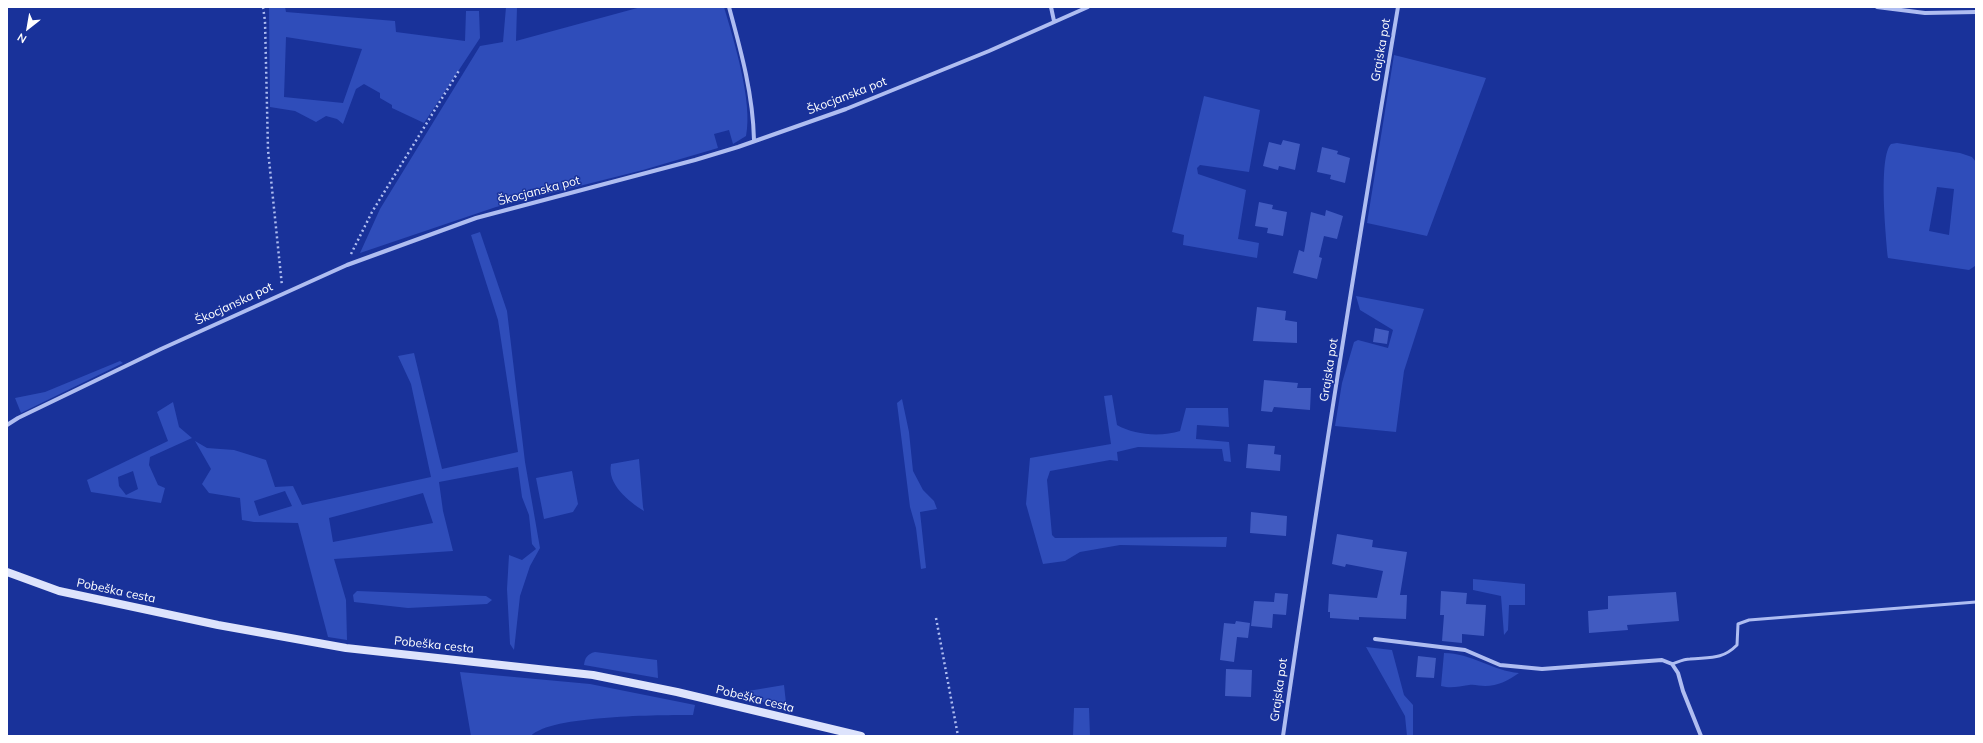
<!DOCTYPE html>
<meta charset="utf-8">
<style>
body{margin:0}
#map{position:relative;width:1983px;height:743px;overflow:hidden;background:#19329a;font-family:Mulish,sans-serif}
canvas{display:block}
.frame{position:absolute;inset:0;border:8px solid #fff;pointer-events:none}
.north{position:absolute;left:8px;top:8px;width:40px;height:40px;-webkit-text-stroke:3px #19329a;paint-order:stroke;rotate:211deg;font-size:11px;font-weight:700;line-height:16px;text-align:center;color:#fff}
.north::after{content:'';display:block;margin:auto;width:14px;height:18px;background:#fff;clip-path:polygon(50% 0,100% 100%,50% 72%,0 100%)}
</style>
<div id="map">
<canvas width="1983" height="743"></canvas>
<div class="frame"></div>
<div class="north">N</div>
</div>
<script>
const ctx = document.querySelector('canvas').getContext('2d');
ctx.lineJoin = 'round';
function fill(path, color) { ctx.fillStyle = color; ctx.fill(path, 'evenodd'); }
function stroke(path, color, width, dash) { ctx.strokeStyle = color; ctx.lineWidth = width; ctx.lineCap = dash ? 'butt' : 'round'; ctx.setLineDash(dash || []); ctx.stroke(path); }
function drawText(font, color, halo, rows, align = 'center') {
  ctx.font = font + ' Mulish,sans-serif'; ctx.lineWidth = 3; ctx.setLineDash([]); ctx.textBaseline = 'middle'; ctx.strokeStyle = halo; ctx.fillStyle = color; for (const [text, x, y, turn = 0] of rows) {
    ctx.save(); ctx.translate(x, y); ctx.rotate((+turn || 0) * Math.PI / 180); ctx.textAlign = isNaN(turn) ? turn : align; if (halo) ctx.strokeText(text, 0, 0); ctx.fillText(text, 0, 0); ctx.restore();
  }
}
const green = new Path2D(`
 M269,7H285L286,12L395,21L396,32L465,41L466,11H479L480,38L424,123L392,108V105L380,98V93L364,84L356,89L343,124L337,119L326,116L316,122L295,111L270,107ZM286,37L362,49L343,103L284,97Z
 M506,7H517L516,41L641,7H724C734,41 753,102 746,136L733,144L729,130L714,134L718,148L643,170L496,207L360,253L380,209L480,46L503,42Z
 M1394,55L1486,78L1427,236L1367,223Z
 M1204,96L1260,110L1249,172L1200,165L1197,168L1198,174L1246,190L1238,239L1259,243L1257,258L1183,245L1184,235L1172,232Z
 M1897,143L1960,153L1972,157L1976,162V255L1975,266L1969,270L1888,258C1886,237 1878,158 1891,144ZM1937,187L1954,189L1949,235L1929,231Z
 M480,232L507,311L525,462L540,548L530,566L520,596L514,650L510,644L507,589L509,555L522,560L536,549L532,544L529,515L522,497L518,467L439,482L443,511L453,551L334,559L346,600L347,640L328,637L298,523L254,522L242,520L240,498L209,493L202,484L211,469L195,441L207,448L234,450L266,460L275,487L293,486L302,505L431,477L411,384L398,356L414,353L442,469L518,452L498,320L471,235ZM285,491L292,506L259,516L254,501ZM423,493L433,523L333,542L329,518Z
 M1356,296L1424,309L1404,371L1396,432L1335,426L1342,383L1354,342L1358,340L1388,348L1393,330L1360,310Z
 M120,361L123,363L21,413L15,398L45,392Z
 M1112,395L1117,425C1134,435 1161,437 1180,431L1186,408H1228L1229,427L1197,425L1196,439L1229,442L1231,462L1224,461L1222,449L1138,447L1117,452L1118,461L1110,460L1050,471L1047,480L1052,535L1055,538L1227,537L1226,547L1120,545L1080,552L1065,561L1043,564L1026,504L1030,458L1111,444L1104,396Z
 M902,399L909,432L913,471L923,490L934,501L937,509L920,512L926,568L921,569L916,528L910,507L897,403Z
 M173,402L179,427L192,438L150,457L149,465L158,485L165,488L161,503L91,492L87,480L168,441L157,412ZM133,471L138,489L126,495L119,486L118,477Z
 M639,459L643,507L644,511C628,501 607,484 611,464Z
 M572,471L578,504L573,512L544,519L536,478Z
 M1473,579L1525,584V605H1509L1508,630L1504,635L1501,596L1473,590Z
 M357,591L486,596L492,600L487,604L408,608L354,602L353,595Z
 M1366,647L1392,650L1404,695L1413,705V736H1407L1405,716Z
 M595,652L657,660L658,678L584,665C585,658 587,654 595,652Z
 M1444,653C1471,653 1493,671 1519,673C1509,680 1498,686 1485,686C1480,686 1474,684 1469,685C1459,686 1452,689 1441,686Z
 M460,672L590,684L695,705L693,715C662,715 550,715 531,736H471Z
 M784,685L786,703L780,706L730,694Z
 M1074,708H1089L1090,736H1073Z`);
const building = new Path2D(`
 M1283,140L1300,144L1295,170L1279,166L1278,170L1263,166L1269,142L1281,145Z
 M1322,147L1338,151L1337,154L1350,158L1345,183L1330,179L1331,175L1317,172Z
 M1259,202L1273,205L1272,209L1287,212L1283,236L1267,233L1268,228L1255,226Z
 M1326,210L1343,216L1337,239L1324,236L1319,257L1322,258L1317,279L1293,273L1299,250L1304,252L1311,212L1325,216Z
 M1257,307L1286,311L1285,320L1297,322V343L1253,341Z
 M1375,328L1389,331L1387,344L1373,342Z
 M1264,380L1298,383L1297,388H1311L1310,410L1274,407L1272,412L1261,411Z
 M1248,444L1275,446L1274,454L1281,455L1280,471L1246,468Z
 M1251,512L1287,516L1286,536L1250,533Z
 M1337,534L1373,540L1372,547L1407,552L1400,595H1407L1406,619L1359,617V620L1330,618V612H1328L1329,594L1377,598L1383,571L1346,564L1345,567L1332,564Z
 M1441,591L1467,593L1466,604L1486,605L1484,636L1462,634V643L1442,641L1444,615H1440Z
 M1676,592L1679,621L1627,625L1628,630L1589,633L1588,611L1608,609V596Z
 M1275,593L1288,594L1286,615L1273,614L1272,628L1251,626L1254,601L1274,602Z
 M1236,621L1250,623L1248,638L1237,637L1234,662L1220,660L1224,623L1235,624Z
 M1418,656L1436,658L1434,678L1416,677Z
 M1226,669L1252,670L1251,697L1225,696Z`);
const path = new Path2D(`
 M263,7L265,21L268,150L282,286
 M351,254L372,212L460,69
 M936,618L958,736`);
const lane = new Path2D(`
 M1672,664C1678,662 1684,659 1690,659C1710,657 1722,660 1737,645L1738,624L1749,620L1976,602`);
const street = new Path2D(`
 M729,7C741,51 753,94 754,140
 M1051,7L1054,21
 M1877,7L1925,13L1976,12
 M7,425L18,418L161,349L347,265L476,218L695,160L738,147L846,109L989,51L1088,7
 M1375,639L1465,650L1500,665L1542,669L1662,660L1672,664L1678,673L1683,691L1701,736
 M1283,736C1318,493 1357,250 1398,7`);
const secondary = new Path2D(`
 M7,572L59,591L218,625L346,648L593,675L677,692L861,736`);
const streetNames = [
 ["Grajska pot",1381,50,-80],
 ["Škocjanska pot",847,96,-21],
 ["Škocjanska pot",539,191,-15],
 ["Škocjanska pot",234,304,-25],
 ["Grajska pot",1329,370,-81],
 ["Pobeška cesta",116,591,12],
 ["Pobeška cesta",434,645,6],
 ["Grajska pot",1279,690,-82],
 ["Pobeška cesta",755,699,14]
];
fill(green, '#2f4dba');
fill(building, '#415bc1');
stroke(path, '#afbdf1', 2.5, [2, 3]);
stroke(lane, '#afbdf1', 3);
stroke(street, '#afbdf1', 4);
stroke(secondary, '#dde3fc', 8);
drawText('12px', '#fff', '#19329a', streetNames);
</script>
